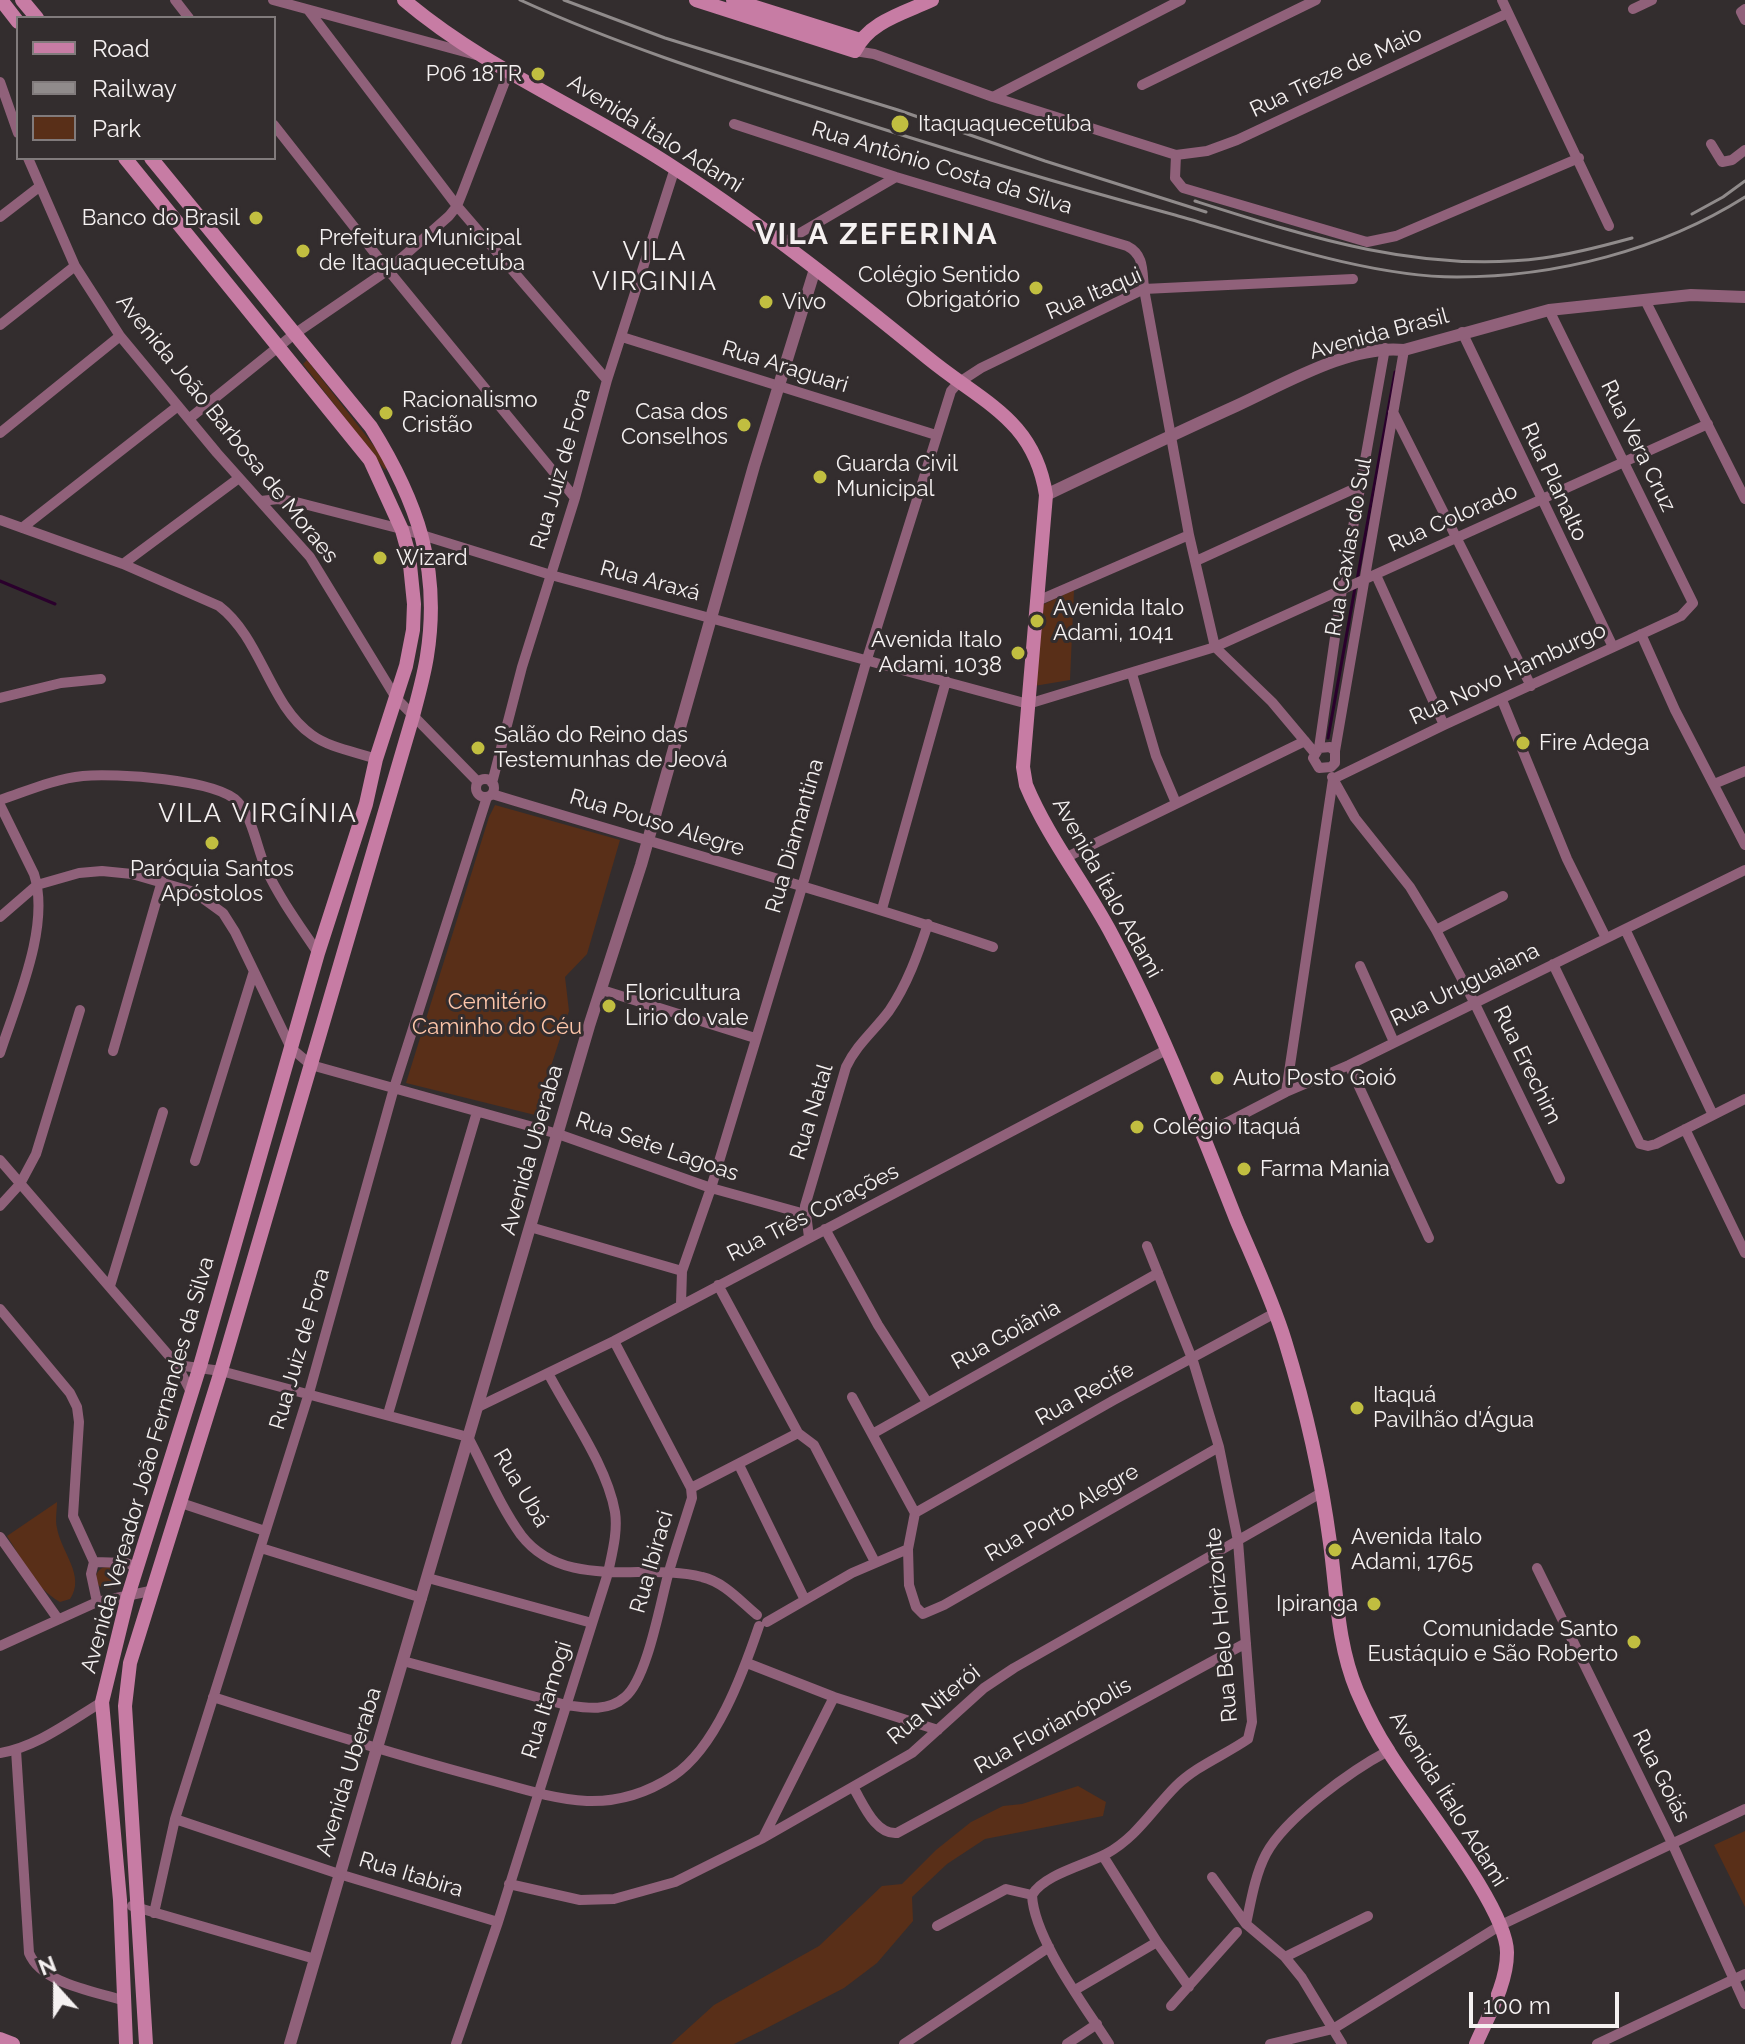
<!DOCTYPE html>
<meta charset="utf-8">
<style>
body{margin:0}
#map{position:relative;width:1745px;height:2044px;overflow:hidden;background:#332d2e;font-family:Raleway,sans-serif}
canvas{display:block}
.legend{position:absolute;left:16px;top:16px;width:260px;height:144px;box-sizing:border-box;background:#332d2e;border:2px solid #817b7c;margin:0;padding:10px 14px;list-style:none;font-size:24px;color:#f5f1f1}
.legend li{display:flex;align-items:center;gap:16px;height:40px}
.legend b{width:40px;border:2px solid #817b7c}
.north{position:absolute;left:16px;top:1948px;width:80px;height:80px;-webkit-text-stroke:6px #332d2e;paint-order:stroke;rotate:339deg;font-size:22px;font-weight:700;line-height:32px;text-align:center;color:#f5f1f1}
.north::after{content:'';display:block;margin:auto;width:28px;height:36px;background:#f5f1f1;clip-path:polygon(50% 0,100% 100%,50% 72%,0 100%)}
.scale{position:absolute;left:1469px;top:1992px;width:150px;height:36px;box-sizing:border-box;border:4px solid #f5f1f1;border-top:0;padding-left:10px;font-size:24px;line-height:28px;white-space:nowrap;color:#f5f1f1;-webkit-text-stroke:6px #332d2e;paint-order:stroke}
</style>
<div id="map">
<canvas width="1745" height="2044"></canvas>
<ul class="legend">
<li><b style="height:10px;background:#c77ca4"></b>Road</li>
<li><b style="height:10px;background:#908b8b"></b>Railway</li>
<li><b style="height:22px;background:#592f18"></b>Park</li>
</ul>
<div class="north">N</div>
<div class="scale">100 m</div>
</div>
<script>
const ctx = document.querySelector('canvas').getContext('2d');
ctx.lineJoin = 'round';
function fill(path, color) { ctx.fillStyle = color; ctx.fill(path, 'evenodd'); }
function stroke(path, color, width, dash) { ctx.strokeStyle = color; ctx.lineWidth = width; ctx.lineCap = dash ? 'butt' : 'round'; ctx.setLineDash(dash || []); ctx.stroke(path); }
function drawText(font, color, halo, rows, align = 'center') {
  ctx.font = font + ' Raleway,sans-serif'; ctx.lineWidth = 6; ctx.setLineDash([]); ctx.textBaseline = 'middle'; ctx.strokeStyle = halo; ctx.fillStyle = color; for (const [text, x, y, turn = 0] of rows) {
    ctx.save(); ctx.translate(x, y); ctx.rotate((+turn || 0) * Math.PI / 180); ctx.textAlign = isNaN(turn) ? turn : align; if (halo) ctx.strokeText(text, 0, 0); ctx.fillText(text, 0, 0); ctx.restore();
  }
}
const green = new Path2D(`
 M307,360L388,464L385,470L303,364Z
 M1074,590L1070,680L1034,686L1040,606Z
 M495,805L620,840L587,954L565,977L569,1011L535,1115L406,1083L489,817Z
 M57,1502C57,1510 55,1520 57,1528C61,1552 86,1576 70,1599L60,1602C35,1588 22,1559 7,1536Z
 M96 1578a11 11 0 1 1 22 0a11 11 0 1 1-22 0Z
 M1078,1786L1106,1802L1103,1816L985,1839L947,1864L912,1897L913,1921L877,1963L844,1988L763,2030L734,2044H671L714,2005L819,1946L882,1886L902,1884L936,1850L971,1822L1003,1806L1022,1804Z
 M1745,1831V1907L1714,1845Z`);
const stream = new Path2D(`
 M1357,580L1395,372
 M0,581L55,604
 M1328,738L1355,588`);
const minor = new Path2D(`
 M175,0L189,18
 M273,0L476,55
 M1502,0L1609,226
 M1633,9L1652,0
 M1745,9L1741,12L1745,20
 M309,11L457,206L607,380
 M855,51L874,54L993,97L1176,155L1207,151L1237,140L1508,13
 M0,82L18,133
 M1142,85L1316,0
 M993,97L1181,0
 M734,124L896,177L1127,246C1145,255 1142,272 1144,289L1189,535L1215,647L1272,702L1314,752
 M274,125L388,270L575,498
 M1711,144L1722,162L1732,160L1745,150
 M1176,155L1175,178L1183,188L1367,242L1396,236L1579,158
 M28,158L75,266L120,336L217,453L310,557L396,698L478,782
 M0,217L39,187
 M783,243L896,177
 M1645,300L1745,499
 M0,325L75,266
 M1462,332L1613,647
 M622,337L936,435
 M1393,412L1531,686
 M190,418L293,335L388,270L449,216L457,206L463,191L509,71
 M0,433L120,336
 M261,501L278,499L296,502L409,531L551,575L1028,704L1215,647L1708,424
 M0,520L123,564L219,606C262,639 269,705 312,735C330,748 356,752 376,759
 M22,528L178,406
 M1196,561L1360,486
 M123,564L239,478
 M1376,575L1444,725
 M1035,602L1189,535
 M1641,634L1675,710L1745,845
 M1132,674L1156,756L1176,803
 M0,698L61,683L101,679
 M1502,700L1567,859L1606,938
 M1319,748L1330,747L1335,751V763L1331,767L1319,768L1313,758L1319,748L1342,589L1385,348
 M1335,751L1404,350
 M1332,777L1355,818L1410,887L1436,930L1474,1002L1560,1179
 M476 788a9 9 0 1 1 18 0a9 9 0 1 1-18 0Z
 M492,783L522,667L575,498L607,380L675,168
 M1714,784L1745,771
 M492,794C659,845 828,891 993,947
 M0,800C27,791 54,779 83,776C114,773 217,779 238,802C253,818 257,849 266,869C280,899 300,926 318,953
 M0,805L34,874C51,926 16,1003 0,1053
 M1067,857L1305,741
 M882,909L946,681
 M0,917L37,885L79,873L102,871L132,874L194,892L223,913L235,932L291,1048L311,1065L558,1134L711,1188L805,1214
 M1625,929L1713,1115
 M1436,930L1503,896
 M1553,964L1640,1144L1648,1146L1656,1144L1745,1099
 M1360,966L1394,1042
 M602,990L755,1038
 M113,1051L162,881
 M1349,1065L1429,1238
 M1286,1092L1333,779L1444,725L1681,616L1693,603L1549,310
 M1685,1129L1745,1253
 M1203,1135L1286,1092L1349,1065L1745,870
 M0,1160L177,1365L192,1394
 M195,1161L254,971
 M0,1206L20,1184L36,1154L80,1010
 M530,1227L682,1271
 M825,1229L878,1325L927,1402
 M809,1237L805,1206L846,1067C857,1044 874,1031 889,1011C907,985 918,954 928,924
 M718,1285L798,1433
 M110,1286L163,1112
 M681,1304L682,1271L711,1188L802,887L867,659L951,391L958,383L981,368L1144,289L1353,279
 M0,1309L70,1393L77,1407L79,1422L73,1516L94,1562L91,1574L97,1602
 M177,1365L221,1371L468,1437C485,1469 500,1506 521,1535C565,1592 644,1562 702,1577C724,1582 740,1601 757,1615
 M852,1397L915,1513L908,1549L909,1585L916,1607L923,1614L944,1605L1219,1447
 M478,1407L614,1341L1166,1050
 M388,1414L477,1112
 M798,1433L814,1445L875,1562
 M874,1433L1158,1273
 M739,1465L805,1600
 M691,1488L798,1433
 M181,1503L265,1531
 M915,1513L1114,1400L1275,1313
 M0,1537L58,1619
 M261,1548L422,1598
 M94,1562L126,1563L137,1567
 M1537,1568L1672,1843L1745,2004
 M428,1578L592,1623
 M767,1622L852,1573L908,1549
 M0,1646L97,1602L150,1591
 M403,1661L566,1705C586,1708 608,1712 625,1697C647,1679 660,1604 668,1575C675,1550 684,1524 692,1498L691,1488L614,1341
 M747,1663L834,1697L938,1730
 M213,1697C300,1725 386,1752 475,1776C511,1785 549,1799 587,1801C618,1802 647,1793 673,1776C716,1748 743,1673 759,1626
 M16,1750L29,1953C42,1984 94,1991 125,2001
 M0,1753C37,1747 70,1721 102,1702
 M853,1787C863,1803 875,1835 897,1833L1246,1643
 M175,1819L339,1874L498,1922
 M763,1838L834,1697
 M1103,1856L1157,1942L1189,1987
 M1212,1877L1246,1924L1285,1957L1302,1978L1342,2044
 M509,1884L580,1900L614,1899L675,1882L763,1838L912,1753L984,1688L1014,1668L1321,1493
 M132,1906L315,1959
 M154,1913L175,1819L309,1393L394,1088L487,797
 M1246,1924C1251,1901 1255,1875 1266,1854C1285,1818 1352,1770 1388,1751
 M937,1926L1006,1889L1032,1895
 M1285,1957L1368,1916
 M1075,1990L1157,1942
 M1171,2006L1237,1932
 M456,2044L498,1922L608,1573C612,1553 618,1532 615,1512C607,1466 570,1415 548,1373
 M904,2044L1049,1947
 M1067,2044L1097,2024
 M1109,2044C1085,2006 1034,1939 1032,1895C1043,1875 1085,1865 1106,1854C1137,1837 1152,1810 1176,1786C1196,1766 1225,1755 1248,1739L1252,1722L1238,1541L1219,1447L1193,1361L1147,1246
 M1270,2044L1333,2029L1501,1925L1745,1809
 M1597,2044L1745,1974`);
const tertiary = new Path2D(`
 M1046,495C1109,465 1172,435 1236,406C1284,384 1351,344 1404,350L1549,310L1691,295L1745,297
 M290,2044L589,1026L641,865L754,466L815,269`);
const secondary = new Path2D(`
 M1,0L18,22
 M22,0L37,18
 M404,0C485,69 588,110 676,169C764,226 847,292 928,358C983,403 1034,419 1046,495L1023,767L1026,785C1048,838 1085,884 1112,935C1161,1026 1198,1123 1236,1219C1253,1259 1272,1299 1285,1341C1305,1406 1321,1475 1330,1543C1337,1594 1337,1643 1357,1691C1366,1712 1377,1734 1389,1752C1415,1795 1508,1908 1507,1953C1507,1984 1488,2016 1476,2044
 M696,0L855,51C868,22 904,13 932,0
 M733,0L860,40
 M125,158L370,460L402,530L409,555L414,604L413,630L406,666L376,759L366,804L318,953L200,1366L128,1596L102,1702L120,1900L126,2044
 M0,2039L13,2044
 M146,2044L125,1706L130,1663L221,1371L413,716C418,696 424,676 427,656C441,568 417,501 371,427L151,158`);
const rail = new Path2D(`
 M520,0C614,43 713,75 811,106C931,145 1052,182 1175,215C1260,239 1369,277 1457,277C1556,277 1661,250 1745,197
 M564,0L665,38L898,110L1045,161L1206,212
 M1195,201C1308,237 1422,274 1543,258C1573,254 1603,246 1632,238
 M1692,214L1723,197L1745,181`);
const markers = [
 [538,74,8,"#c1be40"],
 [900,124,10,"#c1be40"],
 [256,218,8,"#c1be40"],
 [303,251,8,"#c1be40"],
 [1036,288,8,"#c1be40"],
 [766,302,8,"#c1be40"],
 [386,413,8,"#c1be40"],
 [744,425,8,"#c1be40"],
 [820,477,8,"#c1be40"],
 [380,558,8,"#c1be40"],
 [1037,621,8,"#c1be40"],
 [1018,653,8,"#c1be40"],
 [1523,743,8,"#c1be40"],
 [478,748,8,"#c1be40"],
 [212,843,8,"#c1be40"],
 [609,1006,8,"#c1be40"],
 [1217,1078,8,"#c1be40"],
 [1137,1127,8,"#c1be40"],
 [1244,1169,8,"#c1be40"],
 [1357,1408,8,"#c1be40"],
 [1335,1550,8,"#c1be40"],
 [1374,1604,8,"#c1be40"],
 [1634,1642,8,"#c1be40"]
];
const streetNames = [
 ["Rua Treze de Maio",1336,72,-25],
 ["Avenida Ítalo Adami",655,134,32],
 ["Rua Antônio Costa da Silva",942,168,17],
 ["Rua Itaqui",1094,294,-23],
 ["Avenida Brasil",1379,334,-15],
 ["Rua Araguari",785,367,17],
 ["Avenida João Barbosa de Moraes",227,429,51],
 ["Rua Vera Cruz",1638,446,64],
 ["Rua Juiz de Fora",561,469,-74],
 ["Rua Planalto",1554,482,65],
 ["Rua Colorado",1453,518,-24],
 ["Rua Caxias do Sul",1349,547,-80],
 ["Rua Araxá",650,581,15],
 ["Rua Novo Hamburgo",1508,674,-25],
 ["Rua Pouso Alegre",657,823,17],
 ["Rua Diamantina",795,836,-74],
 ["Avenida Ítalo Adami",1107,888,61],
 ["Rua Uruguaiana",1465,985,-26],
 ["Rua Erechim",1527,1065,64],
 ["Rua Natal",812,1112,-73],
 ["Rua Sete Lagoas",657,1147,19],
 ["Avenida Uberaba",532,1150,-74],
 ["Rua Três Corações",813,1213,-27],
 ["Rua Goiânia",1006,1335,-29],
 ["Rua Juiz de Fora",300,1349,-74],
 ["Rua Recife",1085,1394,-29],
 ["Avenida Vereador João Fernandes da Silva",148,1465,-74],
 ["Rua Ubá",521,1488,59],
 ["Rua Porto Alegre",1062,1513,-30],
 ["Rua Ibiraci",652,1562,-74],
 ["Rua Belo Horizonte",1222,1625,-95],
 ["Rua Itamogi",547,1700,-73],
 ["Rua Niterói",934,1705,-39],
 ["Rua Florianópolis",1053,1726,-29],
 ["Avenida Uberaba",349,1772,-73],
 ["Rua Goiás",1661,1776,63],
 ["Avenida Ítalo Adami",1448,1799,58],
 ["Rua Itabira",411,1875,17]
];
const poiNames = [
 ["P06 18TR",522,74,"right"],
 ["Itaquaquecetuba",918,124],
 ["Banco do Brasil",240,218,"right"],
 ["Prefeitura Municipal",319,238],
 ["de Itaquaquecetuba",319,263],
 ["Colégio Sentido",1020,275,"right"],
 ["Obrigatório",1020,300,"right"],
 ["Vivo",782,302],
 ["Racionalismo",402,400],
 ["Cristão",402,425],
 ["Casa dos",728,412,"right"],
 ["Conselhos",728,437,"right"],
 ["Guarda Civil",836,464],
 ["Municipal",836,489],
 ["Wizard",396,558],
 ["Avenida Italo",1053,608],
 ["Adami, 1041",1053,633],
 ["Avenida Italo",1002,640,"right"],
 ["Adami, 1038",1002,665,"right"],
 ["Salão do Reino das",494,735],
 ["Testemunhas de Jeová",494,760],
 ["Fire Adega",1539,743],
 ["Paróquia Santos",212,869,"center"],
 ["Apóstolos",212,894,"center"],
 ["Floricultura",625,993],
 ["Lirio do vale",625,1018],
 ["Auto Posto Goió",1233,1078],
 ["Colégio Itaquá",1153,1127],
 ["Farma Mania",1260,1169],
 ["Itaquá",1373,1395],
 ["Pavilhão d'Água",1373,1420],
 ["Avenida Italo",1351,1537],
 ["Adami, 1765",1351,1562],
 ["Ipiranga",1358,1604,"right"],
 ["Comunidade Santo",1618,1629,"right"],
 ["Eustáquio e São Roberto",1618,1654,"right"]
];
const parkNames = [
 ["Cemitério",497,1002],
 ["Caminho do Céu",497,1027]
];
const quarterNames = [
 ["VILA",655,252],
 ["VIRGINIA",655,282],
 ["VILA VIRGÍNIA",258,814]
];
const districtNames = [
 ["VILA ZEFERINA",877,235]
];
fill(green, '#592f18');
stroke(stream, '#2a002c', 3);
stroke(minor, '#90617a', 10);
stroke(tertiary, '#90617a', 12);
stroke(secondary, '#c77ca4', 14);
stroke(rail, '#908b8b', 3);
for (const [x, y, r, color] of markers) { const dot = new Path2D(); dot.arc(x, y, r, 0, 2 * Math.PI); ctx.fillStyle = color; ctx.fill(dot); stroke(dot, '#332d2e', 3); }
drawText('22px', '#f5f1f1', '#332d2e', streetNames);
drawText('22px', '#f5f1f1', '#332d2e', poiNames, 'left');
drawText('22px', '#fec6aa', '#332d2e', parkNames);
ctx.letterSpacing = '2px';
drawText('26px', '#f5f1f1', '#332d2e', quarterNames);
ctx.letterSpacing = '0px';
ctx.letterSpacing = '2px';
drawText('bold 30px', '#f5f1f1', '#332d2e', districtNames);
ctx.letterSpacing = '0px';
</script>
